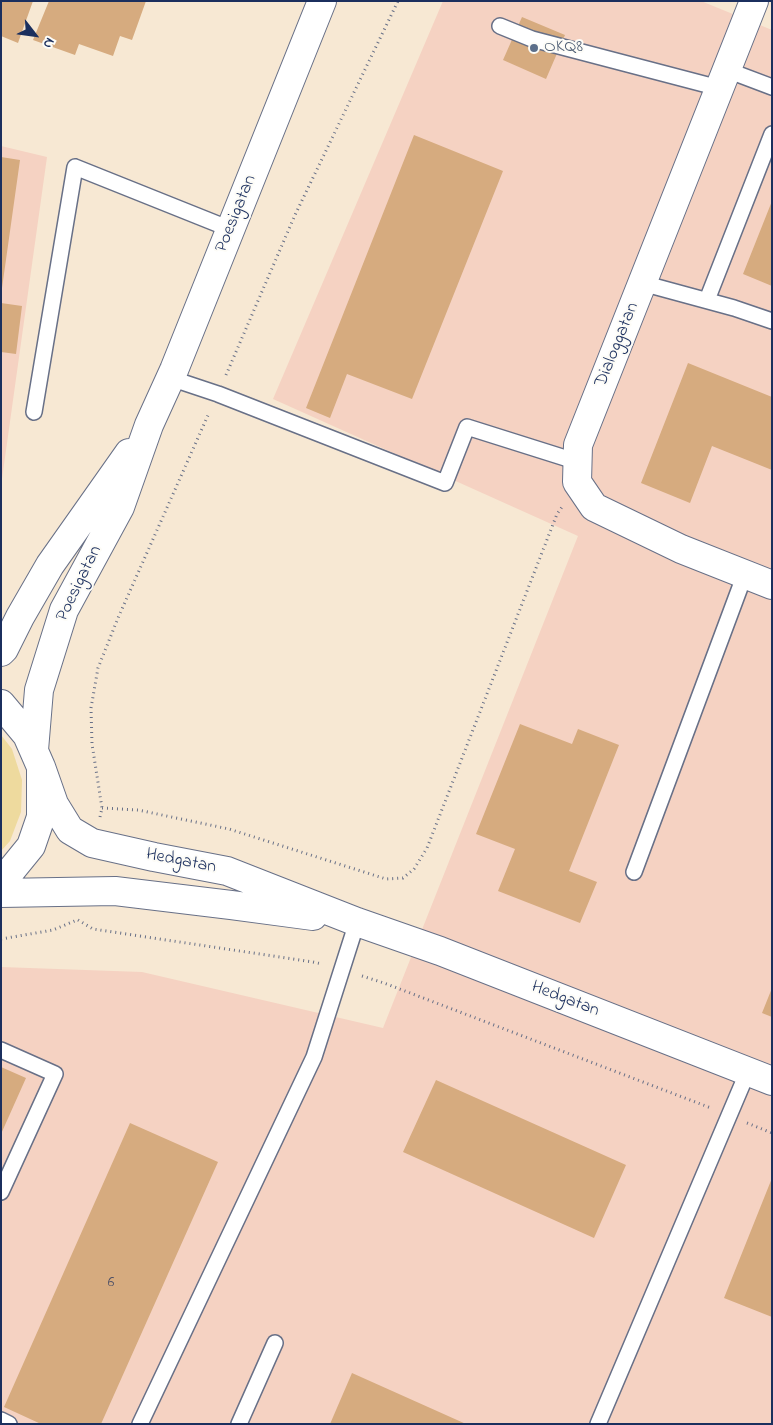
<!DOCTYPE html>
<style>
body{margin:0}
#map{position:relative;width:773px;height:1425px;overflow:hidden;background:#f7e8d3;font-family:"Indie Flower",sans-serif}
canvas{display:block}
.frame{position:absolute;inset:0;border:2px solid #1b2f5e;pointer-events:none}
.north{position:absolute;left:10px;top:10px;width:50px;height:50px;-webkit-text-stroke:4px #fdfcf7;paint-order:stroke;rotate:120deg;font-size:14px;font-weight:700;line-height:20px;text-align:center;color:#1b2f5e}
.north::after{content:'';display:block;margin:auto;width:18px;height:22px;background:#1b2f5e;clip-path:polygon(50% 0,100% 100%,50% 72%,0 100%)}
</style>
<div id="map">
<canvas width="773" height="1425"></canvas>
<div class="frame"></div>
<div class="north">N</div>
</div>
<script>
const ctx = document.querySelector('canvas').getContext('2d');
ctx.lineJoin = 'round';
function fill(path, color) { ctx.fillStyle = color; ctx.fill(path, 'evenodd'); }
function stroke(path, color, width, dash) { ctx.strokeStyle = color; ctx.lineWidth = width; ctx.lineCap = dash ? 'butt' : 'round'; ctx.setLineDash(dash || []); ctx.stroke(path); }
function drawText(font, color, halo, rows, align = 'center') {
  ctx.font = font + ' "Indie Flower",sans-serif'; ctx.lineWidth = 4; ctx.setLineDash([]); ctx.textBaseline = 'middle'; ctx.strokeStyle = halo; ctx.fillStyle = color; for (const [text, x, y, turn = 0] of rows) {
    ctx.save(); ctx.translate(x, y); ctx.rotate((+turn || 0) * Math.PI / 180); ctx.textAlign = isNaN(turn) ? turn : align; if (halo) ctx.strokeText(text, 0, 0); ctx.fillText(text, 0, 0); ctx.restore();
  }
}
const built = new Path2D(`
 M443,1H701L772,30V1424H1V967L142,972L383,1028L578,536L273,399Z
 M1,146L47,157L1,486Z`);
const sand = new Path2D(`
 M1,735L12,749L22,780L21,812L10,841L1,851Z`);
const building = new Path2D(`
 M1,1H33L18,43L1,36Z
 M49,1H146L132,40L120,36L113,56L79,44L75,55L33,40Z
 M522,17L565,35L546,79L503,60Z
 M414,135L503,171L412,399L347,374L330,418L306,408Z
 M1,157L20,160L2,288H1Z
 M772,201V286L743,274Z
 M1,303L22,306L16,354L1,352Z
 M688,363L772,397V470L712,446L690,503L641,483Z
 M520,724L572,744L578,729L619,745L569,871L597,882L580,923L498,891L515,849L476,834Z
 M772,988V1017L762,1013Z
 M1,1067L26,1078L1,1134Z
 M436,1080L626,1165L594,1238L403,1152Z
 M130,1123L218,1162L101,1424H41L4,1407Z
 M772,1178V1317L724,1298Z
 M352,1373L466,1424H330Z`);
const path = new Path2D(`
 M226,375L295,215L398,1
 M102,808L138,810L229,829L386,879L403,878L414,869L427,848L557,514L562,507
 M100,817L102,808L92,744L91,708L98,668L118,618L209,413
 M78,920L93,929L313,962L322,964
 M1,939L53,930L77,920
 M362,976L384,983L711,1108
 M747,1123L772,1133`);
const lane = new Path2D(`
 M500,26L532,39L719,88
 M727,70L772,87
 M642,283L734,308L772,321
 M707,300L772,134
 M170,378L218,394L445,483L467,427L578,462
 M34,412L75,167L230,229
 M634,872L745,574
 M1,1050L55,1074L1,1192
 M1,1420L9,1424
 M140,1424L314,1057L357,922
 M239,1424L275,1343
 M598,1424L748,1071`);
const street = new Path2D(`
 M754,1L578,445L577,482L594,507L681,549L772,585`);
const secondary = new Path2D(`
 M1,652L4,649L20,617L50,565L129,453
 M1,704L27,735L41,767V817L31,846L9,873L1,878
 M34,750L39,690L64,610L120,507L149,425L174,370L322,1
 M41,767L54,804L70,830L92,843L154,857L227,871L357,922L440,951L772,1081
 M1,893L115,891L231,905L313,916`);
const markers = [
 [534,48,5,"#5c6f8a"]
];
const numberNames = [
 ["6",111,1284]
];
const serviceNames = [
 ["OKQ8",544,48]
];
const streetNames = [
 ["Poesigatan",237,214,-68],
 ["Dialoggatan",618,345,-68],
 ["Poesigatan",80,584,-64],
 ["Hedgatan",181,862,11],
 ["Hedgatan",565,1000,21]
];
fill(built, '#f5d2c2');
fill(sand, '#eeda9e');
fill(building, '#d6ab7f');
stroke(lane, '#687087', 18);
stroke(street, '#687087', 30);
stroke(secondary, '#687087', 30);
stroke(path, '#687087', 3, [1, 4]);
stroke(lane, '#fff', 15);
stroke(street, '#fff', 28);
stroke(secondary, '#fff', 28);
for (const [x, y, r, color] of markers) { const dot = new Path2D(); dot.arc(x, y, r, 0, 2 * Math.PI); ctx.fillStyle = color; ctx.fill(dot); stroke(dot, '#fdfcf7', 2); }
drawText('15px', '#4a4e66', null, numberNames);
drawText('18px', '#4e5e75', '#fdfcf7', serviceNames, 'left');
drawText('18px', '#1b2f5e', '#fdfcf7', streetNames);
</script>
